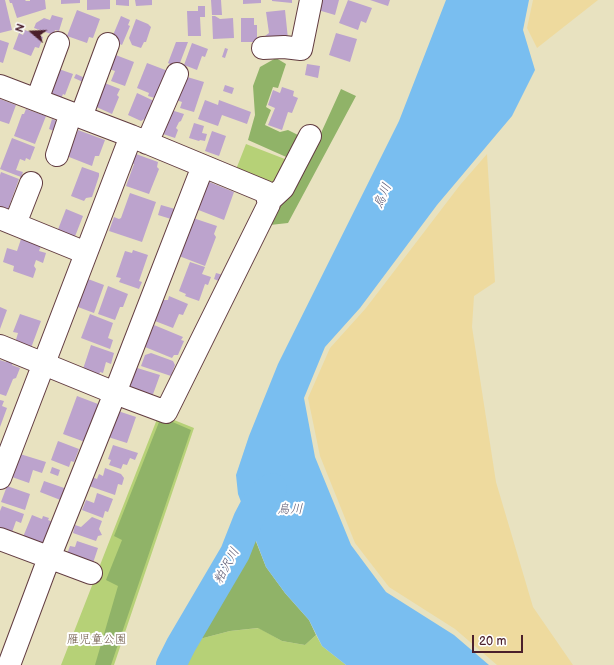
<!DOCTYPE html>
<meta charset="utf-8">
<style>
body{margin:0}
#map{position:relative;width:614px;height:665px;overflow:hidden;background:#e8e2c0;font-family:"Balsamiq Sans",sans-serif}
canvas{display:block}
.north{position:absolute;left:12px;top:12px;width:40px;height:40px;-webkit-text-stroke:3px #fff;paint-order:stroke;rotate:289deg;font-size:11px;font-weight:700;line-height:16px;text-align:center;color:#4a1f2b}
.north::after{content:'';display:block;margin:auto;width:14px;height:18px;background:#4a1f2b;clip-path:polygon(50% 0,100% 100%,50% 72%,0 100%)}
.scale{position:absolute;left:472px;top:635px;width:51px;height:18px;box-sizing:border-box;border:2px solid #4a1f2b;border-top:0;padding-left:5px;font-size:12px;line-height:14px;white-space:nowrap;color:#4a1f2b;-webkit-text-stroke:3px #fff;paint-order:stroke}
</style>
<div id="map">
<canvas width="614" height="665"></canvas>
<div class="north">N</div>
<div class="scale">20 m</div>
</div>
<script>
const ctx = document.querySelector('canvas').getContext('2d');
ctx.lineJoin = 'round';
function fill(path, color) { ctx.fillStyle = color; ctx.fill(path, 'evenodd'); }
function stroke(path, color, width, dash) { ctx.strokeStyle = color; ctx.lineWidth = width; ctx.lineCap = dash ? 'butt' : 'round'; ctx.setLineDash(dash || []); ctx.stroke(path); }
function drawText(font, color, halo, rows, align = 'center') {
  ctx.font = font + ' "Balsamiq Sans","Klee One",sans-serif'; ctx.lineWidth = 4; ctx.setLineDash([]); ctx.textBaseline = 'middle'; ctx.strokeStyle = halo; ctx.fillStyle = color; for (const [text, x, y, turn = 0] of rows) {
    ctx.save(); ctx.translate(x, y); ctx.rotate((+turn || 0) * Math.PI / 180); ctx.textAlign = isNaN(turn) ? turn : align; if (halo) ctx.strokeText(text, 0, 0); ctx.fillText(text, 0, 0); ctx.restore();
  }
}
const green = new Path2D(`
 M246,144L290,161L271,189L235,172Z
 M159,414L194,428L114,665H61Z
 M259,628L282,641L305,645L316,635L322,646L346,665H182L192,641L230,631Z`);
const forest = new Path2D(`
 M276,58L286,64L278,88L273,87L266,107L271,110L265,125L280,132L288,130L316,144L341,89L356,96L288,223L270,225L293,160L248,140L255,115L253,86L260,67Z
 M161,417L191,430L111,665H95L118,586L106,580L122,540L114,536Z
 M251,529L266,567L285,593L309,620L316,635L305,645L282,641L258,628L230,631L192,641L212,600Z`);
const sand = new Path2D(`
 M533,0H598L537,48L527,28Z
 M487,154L495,282L474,296L472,327L496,482L533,607L573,665H497L455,629L389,587L355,543L320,456L308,398L330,348L366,308L460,185Z`);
const water = new Path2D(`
 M446,0H529L523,30L535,70L512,116L437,205L360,308L325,347L304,398L315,457L351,545L386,592L454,635L489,665H346L322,646L309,620L285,593L266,567L238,494L236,475L249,436L278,364L399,121Z`);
const river = new Path2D(`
 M171,665L181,645L235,553L248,520L260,497L272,488`);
const building = new Path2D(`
 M0,0H5L12,30L0,33Z
 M9,0H25L26,1H30V0H45L46,9L17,18L12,3H10Z
 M61,0H80V3L61,4Z
 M87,0H110V9L87,10Z
 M116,0H129V6L116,5Z
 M135,0H152V5L136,6Z
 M211,0H221L222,15H212Z
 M243,0H261V3L243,4Z
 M272,0H292V3L272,1Z
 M322,0H339L335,15L318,10Z
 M348,0L372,8L366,23L361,21L358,30L339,23Z
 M370,0H390L388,6Z
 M198,6H205V17H200L201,36H188L187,11H198Z
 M77,10L100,19L93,38L89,37L87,43L67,36Z
 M285,10L288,39L266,41L265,36L269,33L266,12Z
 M52,15L63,18L59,31L55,30L54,35L34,28L36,23L44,18L50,20Z
 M121,16L130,20L128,25L130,26L122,45L111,40Z
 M212,16H215L220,19L233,18L234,38L213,39Z
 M241,18H254V25H257V42H241Z
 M136,19L148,24L151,27L146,42H144L141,48L132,45L129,38Z
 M25,30L43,37L39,48L35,47L31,56L13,49L19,33L23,35Z
 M336,33L357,39L350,62L329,55Z
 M0,40L9,43L3,63L0,62Z
 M176,42H188L178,68L168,63Z
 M192,43L208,49L205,57L202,56L197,70L184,65Z
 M225,48L228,49L225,58L222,57Z
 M113,54L134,62L125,86L111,81L115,71L109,69Z
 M147,63L168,71L155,98L148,96L149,93L137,88Z
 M307,64L320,66L318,78L305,75Z
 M56,68L73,74L65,95L63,94L61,99L49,95Z
 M76,74L85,78L83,82L74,78Z
 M184,76L204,82L194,112L180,108L182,102L176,100Z
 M102,82L120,89L117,95L119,97L112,114L92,105Z
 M225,85L234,88L232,94L223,91Z
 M282,87L294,91L293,96L298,98L292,113L288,112L282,130L268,125L275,108L268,105L273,90L280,93Z
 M137,93L154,101L146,118L141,121L128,115Z
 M0,99L16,105L9,124L0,121Z
 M205,100L218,105L219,100L251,112L247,124L222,115L218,126L198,119Z
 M26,109L46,116L35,144L14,136L22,114H24Z
 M171,110L184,114L181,121L179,122L176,128L178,130L175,138L163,134Z
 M52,119L57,121L54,131L49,129Z
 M194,123L204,126L202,133L207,134L205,141L200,140L199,141L189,138Z
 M78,130L105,140L99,156H95L92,166L64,155L69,143L72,144Z
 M212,131L226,136L219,156L205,151Z
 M12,138L35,147L30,160L26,158L25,161L20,159L16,170L23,172L21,177L0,169Z
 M136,154L158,162L157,167L159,169L149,194L126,186L134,164H132Z
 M82,167L99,173V176L92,197L86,198L84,201L71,196Z
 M1,172L19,179L7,212L0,209V175Z
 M207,181L234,192L224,220L196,209Z
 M130,193L156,202L142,242L109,231L114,217L119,219L121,218Z
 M161,205L175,209L171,219L158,215Z
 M66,209L83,216L74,239L57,232Z
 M193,218L217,226L214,234L216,237L205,266L179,256Z
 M21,239L41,246L39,251L46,253L43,263L36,260L34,266L36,269L33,278L13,271L14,266L3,262L7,248L17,251Z
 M133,250L148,255L139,281L142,282L139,289L119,282L121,278L116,277L125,251L132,253Z
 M190,262L205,267L202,274L211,277L208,285L205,284L199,301L185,296L186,294L179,291Z
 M216,273L223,275L221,282L214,279Z
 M88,279L104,285L94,313L78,307Z
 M108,286L128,294L123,307H120L115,320L98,314Z
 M169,296L188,304L183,315L179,314L173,328L155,321L163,300H168Z
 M0,307L7,310L0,329Z
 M20,314L41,321L31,348L15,343L18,333L13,332Z
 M90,314L113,323L108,338L113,340L110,349L81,338Z
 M154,325L183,337L181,340L184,341L178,355H174L172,358L145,347Z
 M91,345L114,353L111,364L106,362L103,373L100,372L99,375L83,369Z
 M151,353L173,361L175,365L171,376L141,366L145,355Z
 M0,360L6,362V360L13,362L12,365L20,368L16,378L13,379L6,396L0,394Z
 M134,367L160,375L152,397L127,389Z
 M77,396L98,404L85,442L63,434Z
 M0,400L4,401L2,406L7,408L0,427Z
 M118,411L136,417L127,443L108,437Z
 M58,441L79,449L74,462L71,461L69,467L51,460Z
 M113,445L138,453L135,460L130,458L127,465L123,464L121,469L109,465L111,460L108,459Z
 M20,454L46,462L42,473L33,470L29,483L12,477Z
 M52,467L60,470L58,476L50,473Z
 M105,468L121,474L124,478L122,485L118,484L115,495L89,486L92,477L97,479L99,474L103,476Z
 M44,481L67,489L63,501L40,492Z
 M7,486L30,494L25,510L1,502Z
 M97,493L113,499L108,512L105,511L103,518L82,510L86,500L94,503Z
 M2,506L24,514L21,523L16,521L11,535L0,531V511Z
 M32,515L42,519L43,516L49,518L48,520L53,522L46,546L23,537Z
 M92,517L102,521L99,529L102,535L98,536L96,541L73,533L75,525L81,527Z
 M77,541L98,548L92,566L67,554L70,546L75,547Z`);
const minor = new Path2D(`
 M263,48L284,47L301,49L311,0
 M0,86L131,136L266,192L269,204L166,412L115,393L0,346
 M37,100L58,43
 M81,117L108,44
 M147,143L177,74
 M57,155L71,113
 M269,201L283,188L310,136
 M0,218L86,253
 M15,224L31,183
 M0,478L131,136
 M0,539L91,573
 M9,665L49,558L115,393L203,166`);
const parkNames = [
 ["雁児童公園",97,640]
];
const waterNames = [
 ["烏川",383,196,-66],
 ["烏川",290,510],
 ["粕沢川",227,566,-61]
];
fill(green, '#b6d177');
fill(forest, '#90b368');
fill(sand, '#eeda9e');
fill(water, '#79bef0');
stroke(river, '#79bef0', 30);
fill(building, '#bca3cd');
stroke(minor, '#623c41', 24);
stroke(minor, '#fff', 22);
drawText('12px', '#6a5442', '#fff', parkNames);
drawText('italic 13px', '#5a5770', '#fff', waterNames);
</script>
